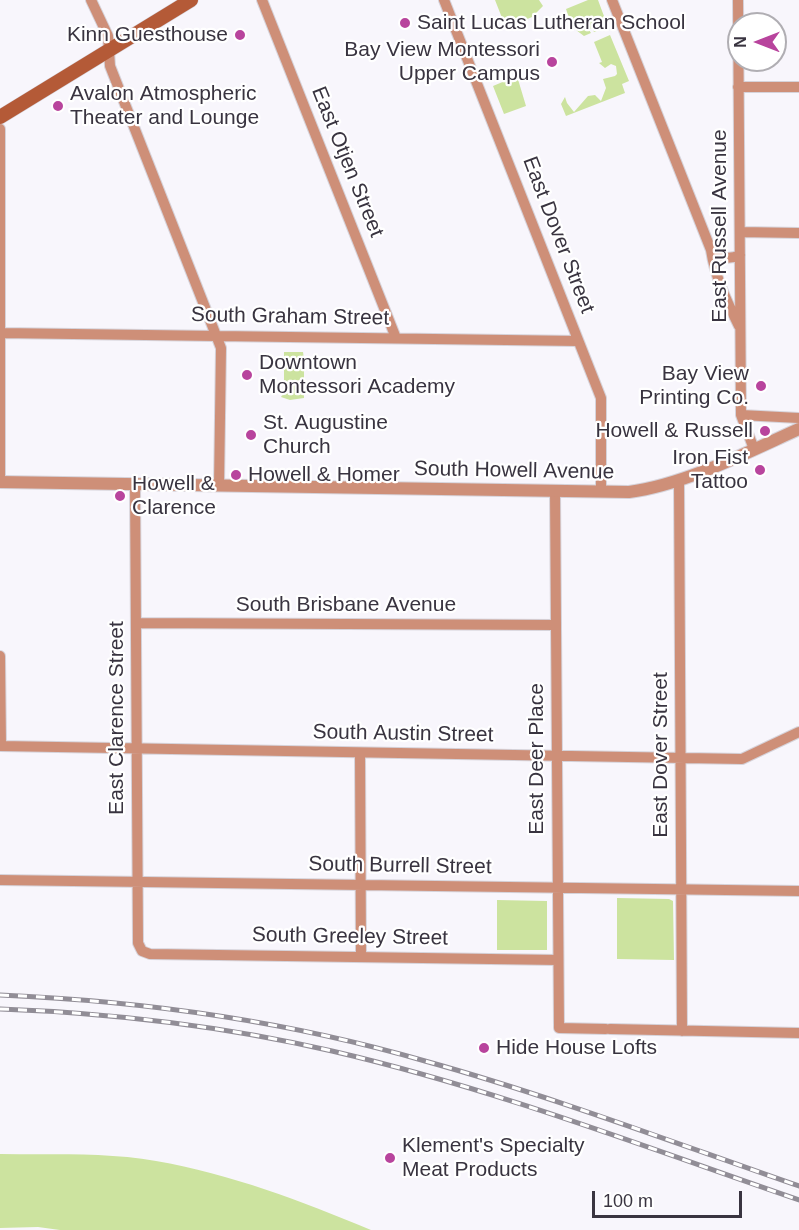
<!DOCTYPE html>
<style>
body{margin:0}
#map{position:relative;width:799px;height:1230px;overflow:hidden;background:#f8f6fc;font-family:Arial,sans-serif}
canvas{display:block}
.north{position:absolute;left:727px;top:12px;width:60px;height:60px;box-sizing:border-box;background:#fff;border:2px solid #b0aeb3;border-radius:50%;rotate:270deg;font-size:16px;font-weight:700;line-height:24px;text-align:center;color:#393440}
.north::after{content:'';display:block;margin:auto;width:21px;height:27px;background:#b8449d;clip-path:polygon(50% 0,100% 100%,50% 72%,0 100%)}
.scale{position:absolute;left:592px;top:1191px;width:150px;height:27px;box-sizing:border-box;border:3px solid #393440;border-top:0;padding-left:8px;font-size:18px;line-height:21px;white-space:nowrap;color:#393440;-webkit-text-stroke:4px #fff;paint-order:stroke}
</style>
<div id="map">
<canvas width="799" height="1230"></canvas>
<div class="north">N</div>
<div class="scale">100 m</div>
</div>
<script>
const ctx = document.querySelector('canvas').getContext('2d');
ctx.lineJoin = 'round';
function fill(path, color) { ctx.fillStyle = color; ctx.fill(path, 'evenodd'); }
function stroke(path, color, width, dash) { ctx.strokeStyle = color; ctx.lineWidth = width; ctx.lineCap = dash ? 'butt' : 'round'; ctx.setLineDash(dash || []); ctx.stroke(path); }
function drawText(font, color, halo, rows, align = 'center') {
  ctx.font = font + ' Arial,sans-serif'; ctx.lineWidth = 4.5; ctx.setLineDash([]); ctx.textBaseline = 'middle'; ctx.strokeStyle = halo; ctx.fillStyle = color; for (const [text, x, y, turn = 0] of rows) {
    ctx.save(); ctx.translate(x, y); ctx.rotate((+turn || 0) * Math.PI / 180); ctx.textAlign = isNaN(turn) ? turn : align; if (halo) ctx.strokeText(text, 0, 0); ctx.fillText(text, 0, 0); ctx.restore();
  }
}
const green = new Path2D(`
 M495,0H539L543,6L532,17L506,28Z
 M588,0H598L608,27L594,32L592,28L589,30L591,33L584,36L572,27L566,9Z
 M610,35L629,81L622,84L625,93L566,116L561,104L565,97L567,103L574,112L588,96L595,95L601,101L606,88L603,79L615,76L617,74L616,66L611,64L605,68L599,63L602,62L594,42Z
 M517,76L526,106L504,114L493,86Z
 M284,352H303L305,367H304V398L290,400L281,397L288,385L284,384Z
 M617,898L669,899L673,901L674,960L617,959Z
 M497,900L547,901V950H497Z
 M0,1154C51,1155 106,1152 156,1161C231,1174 301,1201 371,1230H60L38,1227L0,1228Z`);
const minor = new Path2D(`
 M91,0L108,36L110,66L221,348L219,486
 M262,0L396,338
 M444,0L601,398V492
 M612,0L711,250C715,277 727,302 739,326
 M738,0L741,415L754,449
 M738,87H799
 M0,129V483
 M740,232L799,233
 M711,250C721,258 728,260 740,255
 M1,333L578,341
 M741,415L799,418
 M679,480L682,1031
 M135,484L138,943L142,951L150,954L558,960
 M555,491L559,1028L606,1029
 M136,623L556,625
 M0,656L1,746
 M0,746L742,759L799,732
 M360,753L361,957
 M0,880L799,891
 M610,1029L799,1033`);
const tertiary = new Path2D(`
 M0,482L629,492C684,485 748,452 799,429`);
const secondary = new Path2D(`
 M0,117L191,0`);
const rail = new Path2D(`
 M0,995C143,1001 287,1021 425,1061C551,1096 675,1143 799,1186
 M0,1009C112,1013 223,1026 332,1051C492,1088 645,1147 799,1200`);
const markers = [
 [405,23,6,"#b8449d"],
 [240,35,6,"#b8449d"],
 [552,62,6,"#b8449d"],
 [58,106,6,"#b8449d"],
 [247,375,6,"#b8449d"],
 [761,386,6,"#b8449d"],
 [765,431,6,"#b8449d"],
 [251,435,6,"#b8449d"],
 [760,470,6,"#b8449d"],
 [236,475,6,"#b8449d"],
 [120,496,6,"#b8449d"],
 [484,1048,6,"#b8449d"],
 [390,1158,6,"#b8449d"]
];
const poiNames = [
 ["Saint Lucas Lutheran School",417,23],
 ["Kinn Guesthouse",228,35,"right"],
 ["Bay View Montessori",540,50,"right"],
 ["Upper Campus",540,74,"right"],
 ["Avalon Atmospheric",70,94],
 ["Theater and Lounge",70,118],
 ["Downtown",259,363],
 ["Montessori Academy",259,387],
 ["Bay View",749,374,"right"],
 ["Printing Co.",749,398,"right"],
 ["St. Augustine",263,423],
 ["Church",263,447],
 ["Howell & Russell",753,431,"right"],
 ["Iron Fist",748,458,"right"],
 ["Tattoo",748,482,"right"],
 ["Howell & Homer",248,475],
 ["Howell &",132,484],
 ["Clarence",132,508],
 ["Hide House Lofts",496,1048],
 ["Klement's Specialty",402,1146],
 ["Meat Products",402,1170]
];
const streetNames = [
 ["East Otjen Street",347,162,68],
 ["East Russell Avenue",720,226,-90],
 ["East Dover Street",558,235,69],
 ["South Graham Street",290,317,1],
 ["South Howell Avenue",514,471,1],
 ["South Brisbane Avenue",346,605],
 ["East Clarence Street",117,718,-90],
 ["South Austin Street",403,734,1],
 ["East Dover Street",661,755,-90],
 ["East Deer Place",537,759,-90],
 ["South Burrell Street",400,866,1],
 ["South Greeley Street",350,937,1]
];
fill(green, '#cce39f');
stroke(minor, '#d6d3da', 12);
stroke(tertiary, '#d6d3da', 14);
stroke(secondary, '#d6d3da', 15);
stroke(minor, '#ce8f78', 10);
stroke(tertiary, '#ce8f78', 12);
stroke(secondary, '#b45a37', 14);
stroke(rail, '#918d96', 5);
stroke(rail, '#fff', 3, [9]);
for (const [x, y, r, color] of markers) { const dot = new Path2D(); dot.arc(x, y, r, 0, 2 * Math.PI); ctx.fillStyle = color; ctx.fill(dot); stroke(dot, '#fff', 2); }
drawText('21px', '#393440', '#fff', poiNames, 'left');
drawText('21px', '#393440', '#fff', streetNames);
</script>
